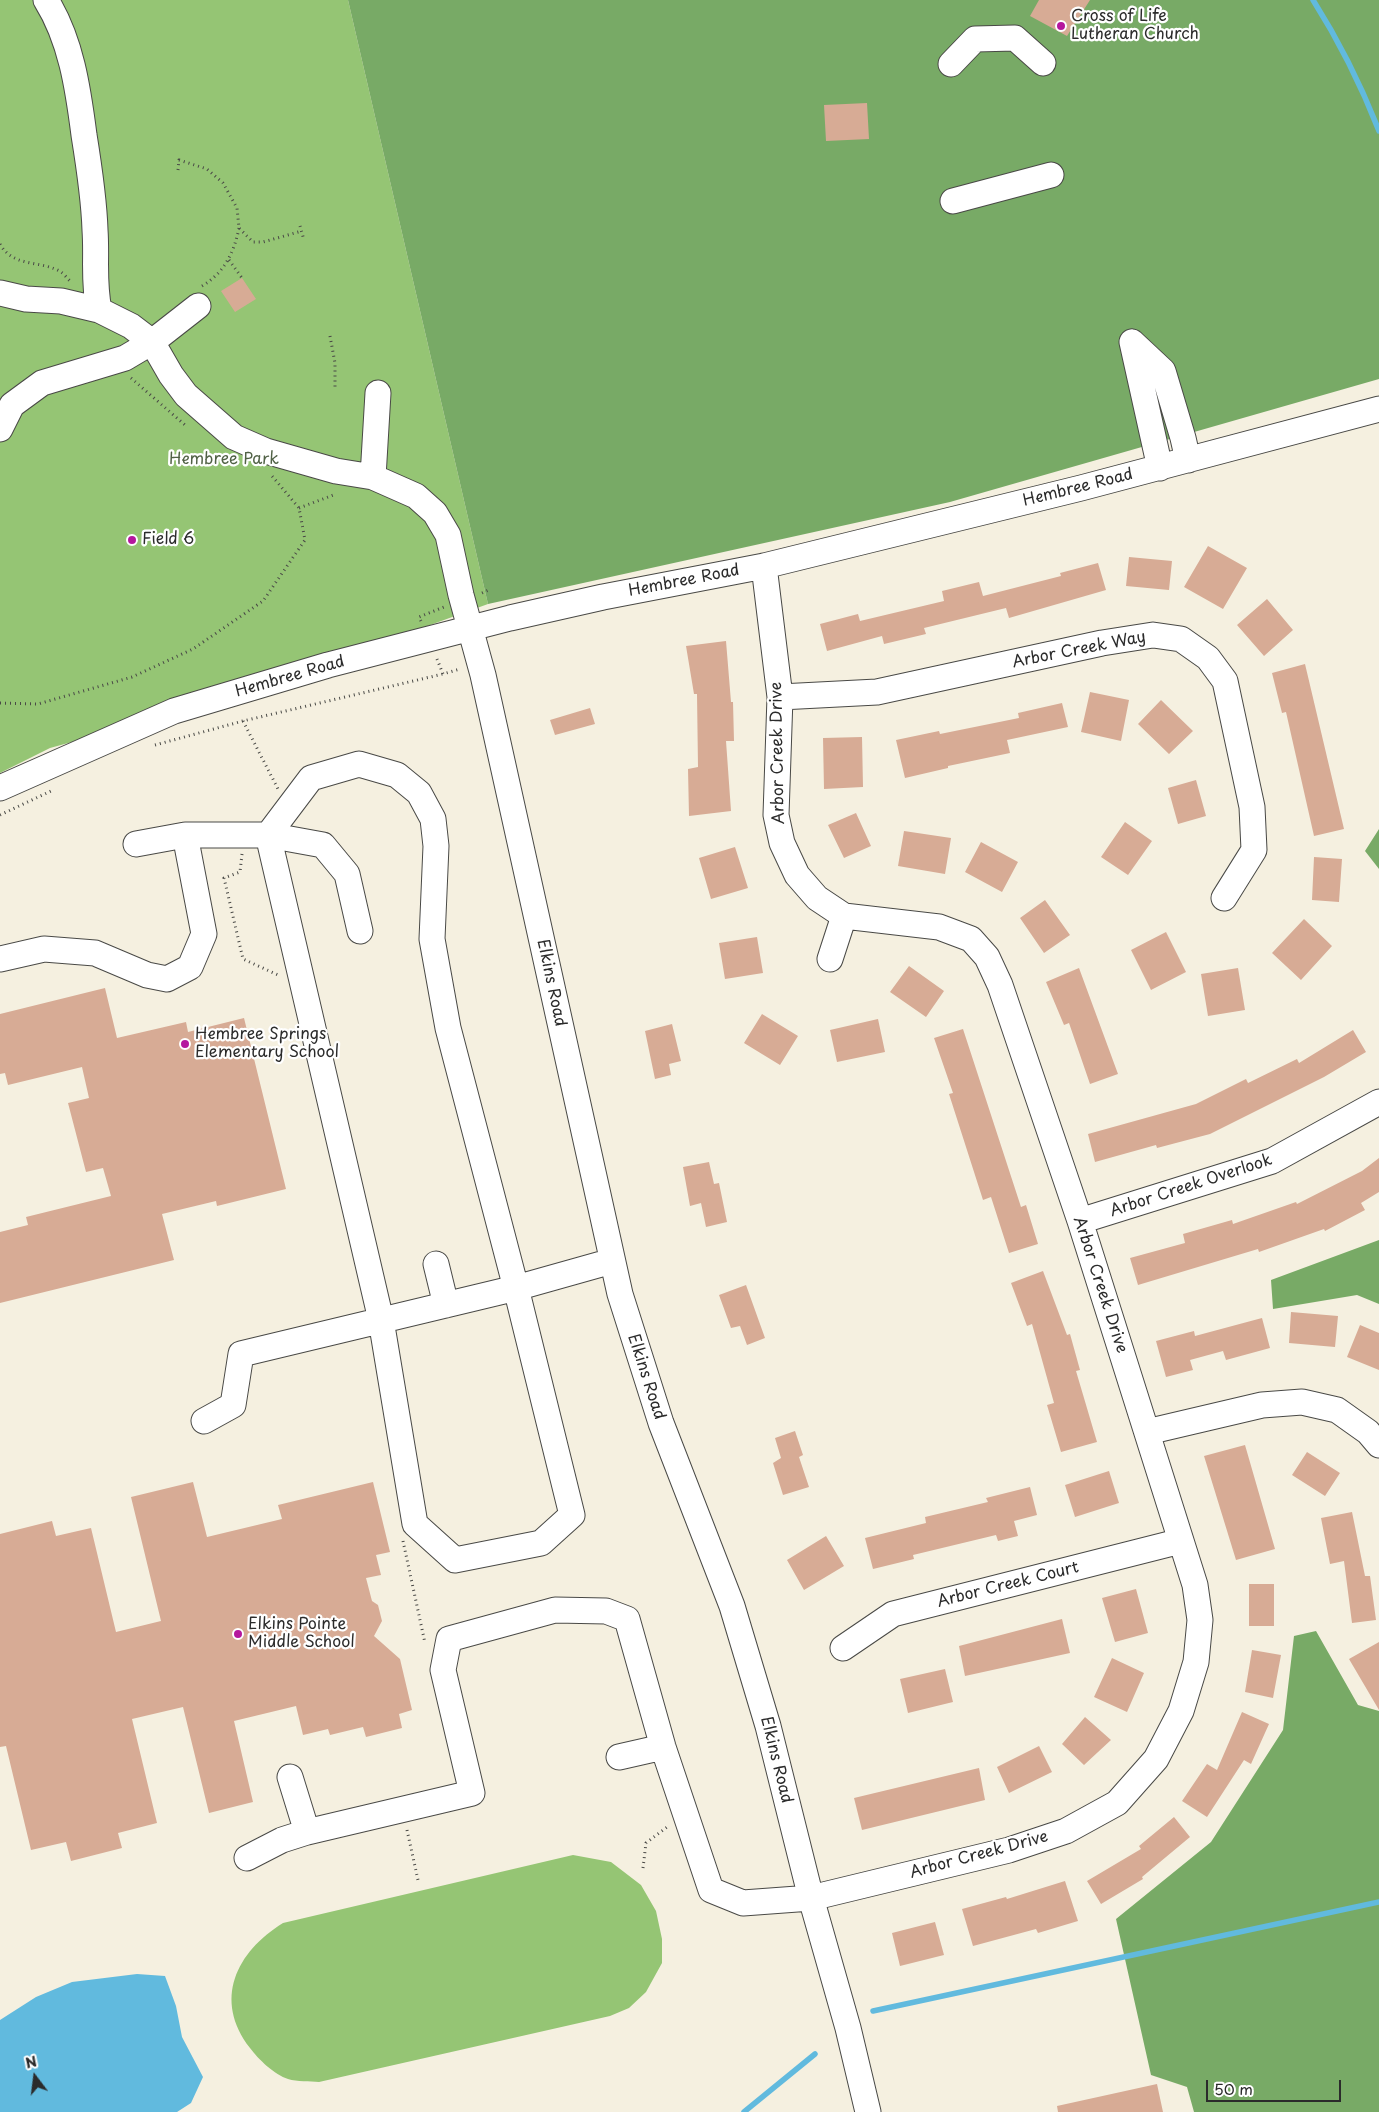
<!DOCTYPE html>
<style>
body{margin:0}
#map{position:relative;width:1379px;height:2112px;overflow:hidden;background:#f5f0e0;font-family:"Playpen Sans",sans-serif}
canvas{display:block}
.north{position:absolute;left:10px;top:2052px;width:50px;height:50px;-webkit-text-stroke:4px #fff;paint-order:stroke;rotate:345deg;font-size:14px;font-weight:700;line-height:20px;text-align:center;color:#2b2b2b}
.north::after{content:'';display:block;margin:auto;width:18px;height:22px;background:#2b2b2b;clip-path:polygon(50% 0,100% 100%,50% 72%,0 100%)}
.scale{position:absolute;left:1206px;top:2080px;width:135px;height:22px;box-sizing:border-box;border:2px solid #2b2b2b;border-top:0;padding-left:6px;font-size:15px;line-height:18px;white-space:nowrap;color:#2b2b2b;-webkit-text-stroke:4px #fff;paint-order:stroke}
</style>
<div id="map">
<canvas width="1379" height="2112"></canvas>
<div class="north">N</div>
<div class="scale">50 m</div>
</div>
<script>
const ctx = document.querySelector('canvas').getContext('2d');
ctx.lineJoin = 'round';
function fill(path, color) { ctx.fillStyle = color; ctx.fill(path, 'evenodd'); }
function stroke(path, color, width, dash) { ctx.strokeStyle = color; ctx.lineWidth = width; ctx.lineCap = dash ? 'butt' : 'round'; ctx.setLineDash(dash || []); ctx.stroke(path); }
function drawText(font, color, halo, rows, align = 'center') {
  ctx.font = font + ' "Playpen Sans",sans-serif'; ctx.lineWidth = 4.5; ctx.setLineDash([]); ctx.textBaseline = 'middle'; ctx.strokeStyle = halo; ctx.fillStyle = color; for (const [text, x, y, turn = 0] of rows) {
    ctx.save(); ctx.translate(x, y); ctx.rotate((+turn || 0) * Math.PI / 180); ctx.textAlign = isNaN(turn) ? turn : align; if (halo) ctx.strokeText(text, 0, 0); ctx.fillText(text, 0, 0); ctx.restore();
  }
}
const green = new Path2D(`
 M0,0H348L488,604L221,701L50,748L0,773Z
 M573,1855L611,1862L641,1885L656,1911L662,1939V1963L646,1992L629,2008L610,2016L319,2082C310,2081 297,2082 288,2079C275,2075 258,2059 250,2048C213,2000 236,1952 283,1923Z`);
const forest = new Path2D(`
 M348,0H1379V379L950,502L488,604Z
 M1379,829V869L1365,851Z
 M1379,1240V1304L1357,1295L1273,1309L1271,1280Z
 M1316,1631L1358,1705L1379,1711V2112H1194L1187,2087L1151,2075L1116,1919L1211,1842L1283,1730L1294,1636Z`);
const water = new Path2D(`
 M137,1974L165,1976L176,2006L182,2037L203,2077L191,2103L177,2112H0V2020L36,1997L72,1982Z`);
const stream = new Path2D(`
 M1313,0C1339,41 1361,85 1379,131
 M873,2011L1379,1902
 M744,2112L815,2054`);
const building = new Path2D(`
 M1039,0H1090L1067,36L1030,16Z
 M867,103L869,139L826,141L824,105Z
 M242,278L256,299L235,312L221,291Z
 M1208,546L1247,568L1223,609L1184,587Z
 M1129,557L1172,561L1169,590L1126,586Z
 M1098,563L1106,590L1009,618L1006,608L924,628L926,634L884,644L882,636L827,651L820,624L858,614L860,621L944,601L942,591L979,582L983,596L1061,576L1060,573Z
 M1267,599L1293,630L1264,656L1237,625Z
 M726,641L731,702H733L734,741H726L731,811L689,816L688,769L698,767L697,694H694L686,646Z
 M1305,664L1344,829L1314,836L1286,712L1282,713L1272,673Z
 M1090,692L1129,700L1121,741L1081,732Z
 M1161,700L1193,731L1169,754L1138,724Z
 M1062,703L1068,727L1007,740L1010,753L948,766V768L905,778L896,740L939,731L940,734L1019,718L1018,713Z
 M590,708L595,724L555,735L550,720Z
 M862,737L863,787L824,789L823,738Z
 M1196,780L1206,816L1178,824L1168,788Z
 M856,813L871,846L844,858L828,825Z
 M1125,822L1152,841L1128,875L1101,857Z
 M904,831L951,838L945,874L898,866Z
 M981,842L1018,862L1002,892L965,872Z
 M735,847L748,888L711,899L699,858Z
 M1314,857L1342,859L1339,902L1312,900Z
 M1045,900L1070,935L1044,953L1020,918Z
 M1304,919L1332,946L1301,980L1272,953Z
 M1166,932L1186,972L1151,990L1131,950Z
 M757,937L763,973L725,979L719,943Z
 M909,966L944,991L926,1017L890,992Z
 M1079,968L1118,1074L1090,1084L1069,1023L1064,1025L1046,982Z
 M1238,968L1245,1010L1208,1016L1201,974Z
 M105,988L117,1038L186,1022L188,1032L244,1018L286,1189L217,1206L216,1201L162,1214L174,1260L0,1303V1232L28,1225L26,1217L111,1196L103,1168L86,1172L68,1103L89,1098L82,1067L8,1085L5,1073L0,1074V1014Z
 M762,1014L798,1036L780,1065L744,1043Z
 M878,1019L885,1052L837,1062L830,1030Z
 M672,1024L681,1061L669,1064L671,1075L655,1079L645,1031Z
 M963,1029L1021,1207L1026,1205L1038,1244L1009,1253L991,1197L983,1200L949,1094L953,1093L934,1038Z
 M1353,1030L1366,1052L1324,1077L1210,1134L1157,1148L1156,1145L1095,1162L1088,1134L1196,1104L1246,1079L1248,1083L1297,1059L1299,1063Z
 M1379,1158V1192L1361,1203L1365,1210L1325,1231L1324,1229L1259,1252L1258,1249L1138,1285L1130,1258L1185,1243L1183,1234L1232,1220L1233,1224L1296,1202L1297,1204L1362,1171Z
 M709,1162L714,1184L719,1183L727,1222L706,1227L701,1203L690,1206L683,1167Z
 M1043,1271L1067,1335L1070,1334L1080,1370L1076,1371L1097,1442L1061,1452L1047,1405L1054,1403L1032,1324L1027,1326L1011,1283Z
 M746,1285L765,1338L747,1345L740,1326L731,1328L719,1295Z
 M1291,1312L1338,1316L1335,1347L1289,1343Z
 M1262,1318L1270,1348L1226,1360L1223,1351L1190,1360L1193,1370L1166,1377L1156,1341L1194,1331L1195,1336Z
 M1360,1325L1379,1333V1370L1347,1357Z
 M795,1431L803,1455L799,1457L809,1487L783,1495L773,1463L781,1458L775,1438Z
 M1245,1445L1275,1549L1236,1560L1204,1456Z
 M1307,1452L1340,1473L1325,1496L1292,1475Z
 M1109,1471L1119,1503L1075,1517L1065,1485Z
 M193,1482L207,1537L282,1519L278,1505L373,1482L390,1552L376,1555L381,1575L366,1578L372,1601L378,1605L382,1621L374,1636L400,1659L412,1710L399,1714L402,1728L366,1737L363,1727L330,1735L328,1729L303,1735L296,1706L234,1721L253,1802L209,1813L183,1707L132,1719L157,1823L118,1833L122,1848L71,1861L66,1842L31,1850L6,1746L0,1747V1534L52,1521L56,1536L91,1528L116,1632L161,1621L131,1497Z
 M1030,1487L1037,1515L1014,1521L1018,1536L998,1541L996,1535L913,1555L914,1559L873,1569L865,1538L926,1523L925,1517L988,1502L986,1498Z
 M1352,1512L1365,1576H1370L1376,1620L1352,1623L1344,1561L1330,1564L1321,1518Z
 M826,1536L844,1566L804,1590L787,1560Z
 M1249,1584H1274V1626H1249Z
 M1136,1589L1148,1633L1115,1642L1102,1598Z
 M1062,1619L1070,1653L965,1676L959,1646Z
 M1379,1642V1710L1349,1659Z
 M1252,1650L1281,1655L1273,1698L1245,1692Z
 M1112,1658L1144,1673L1127,1712L1094,1697Z
 M945,1669L953,1702L908,1713L900,1679Z
 M1242,1712L1269,1724L1251,1764L1244,1760L1207,1817L1182,1801L1207,1764L1217,1770Z
 M1085,1717L1111,1740L1084,1765L1062,1744Z
 M1039,1746L1052,1772L1009,1793L997,1767Z
 M979,1768L985,1800L862,1830L854,1798Z
 M1174,1817L1190,1837L1142,1877L1143,1879L1101,1904L1087,1881L1141,1849L1139,1846Z
 M1065,1881L1078,1921L1038,1933L1036,1929L973,1946L962,1909L1006,1897L1007,1899Z
 M935,1922L944,1955L900,1966L892,1933Z
 M1157,2084L1163,2112H1058L1057,2106Z`);
const path = new Path2D(`
 M178,170L179,160L207,169L223,183L237,208L239,228L253,242H263L302,231
 M300,226L304,240
 M0,244C13,268 42,260 61,272C64,274 67,278 70,281
 M229,260L242,278
 M202,286C224,273 234,253 239,228
 M330,336L335,363V388
 M131,378L185,425
 M299,508L336,494
 M482,593L491,589
 M421,621L419,617L444,607
 M437,659L443,674L460,669
 M0,703L38,704L132,677L193,649L263,601L305,540L299,508L272,476
 M243,721L278,789
 M155,745L243,721L443,674
 M0,815L51,791
 M242,854L240,872L224,878L243,959L278,975L279,977
 M403,1541L425,1643
 M407,1830L418,1880
 M643,1868L646,1843L667,1827`);
const minor = new Path2D(`
 M46,0C71,40 78,88 84,135C89,166 94,198 95,230C97,258 93,281 99,310L131,326L152,342L171,375L186,395L234,437L266,451L336,471L373,477L416,496L435,513L448,535L461,595L483,675L620,1294L661,1423L732,1606L768,1726L811,1898L848,2028L868,2112
 M951,64L975,39L1015,38L1043,63
 M953,201L1051,175
 M0,293L26,299L61,301L99,310
 M1132,342L1163,371L1183,438L1188,460
 M1132,342L1160,468
 M0,429L12,405L42,383L125,358L152,342L198,306
 M373,477L378,393
 M780,697L877,692L1102,643L1153,635L1181,639L1208,658L1225,681L1252,807L1254,850L1224,898
 M359,764L397,775L419,793L433,819L436,846L432,939L448,1028L516,1288L572,1515L541,1543L455,1560L415,1524L381,1320L268,835L311,778Z
 M0,788L174,711L328,665L510,618L603,597L764,566L1081,488L1379,409
 M136,844L185,835H268L323,845L347,874L360,931
 M0,959L44,949L95,953L147,975L167,979L190,967L204,934L185,835
 M830,959L844,916
 M1080,1221L1272,1161L1379,1102
 M436,1264L446,1305
 M204,1421L233,1405L241,1354L516,1288L612,1261
 M1147,1432L1262,1405L1302,1402L1337,1410L1368,1432L1379,1445
 M843,1648L893,1614L1181,1541
 M619,1757L663,1747
 M290,1777L307,1832
 M247,1858L282,1840L307,1832L472,1793L443,1670L449,1639L555,1610L606,1611L627,1619L663,1747L711,1890L743,1903L811,1898L1009,1850L1066,1831L1117,1803L1156,1759L1181,1711L1196,1662L1200,1620L1195,1585L1080,1221L1000,985L987,957L971,939L939,927L844,916L817,898L797,875L782,843L776,815L780,697L764,566`);
const markers = [
 [1061,26,5,"#b5179e"],
 [132,540,5,"#b5179e"],
 [185,1044,5,"#b5179e"],
 [238,1634,5,"#b5179e"]
];
const poiNames = [
 ["Cross of Life",1071,17],
 ["Lutheran Church",1071,35],
 ["Field 6",142,540],
 ["Hembree Springs",195,1035],
 ["Elementary School",195,1053],
 ["Elkins Pointe",248,1625],
 ["Middle School",248,1643]
];
const parkNames = [
 ["Hembree Park",224,460]
];
const streetNames = [
 ["Hembree Road",1078,488,-14],
 ["Hembree Road",684,581,-11],
 ["Arbor Creek Way",1079,650,-11],
 ["Hembree Road",290,677,-16],
 ["Arbor Creek Drive",778,753,-91],
 ["Elkins Road",551,983,78],
 ["Arbor Creek Overlook",1191,1186,-18],
 ["Arbor Creek Drive",1100,1285,72],
 ["Elkins Road",646,1377,72],
 ["Arbor Creek Court",1008,1585,-14],
 ["Elkins Road",776,1760,76],
 ["Arbor Creek Drive",979,1855,-15]
];
fill(green, '#95c574');
fill(forest, '#78aa66');
fill(water, '#61bade');
stroke(stream, '#61bade', 5.5);
fill(building, '#d7ab95');
stroke(minor, '#494946', 27);
stroke(path, '#494946', 3, [1, 4]);
stroke(minor, '#fff', 25);
for (const [x, y, r, color] of markers) { const dot = new Path2D(); dot.arc(x, y, r, 0, 2 * Math.PI); ctx.fillStyle = color; ctx.fill(dot); stroke(dot, '#fff', 2); }
drawText('16px', '#2b2b2b', '#fff', poiNames, 'left');
drawText('16px', '#506145', '#fff', parkNames);
drawText('16px', '#2b2b2b', '#fff', streetNames);
</script>
